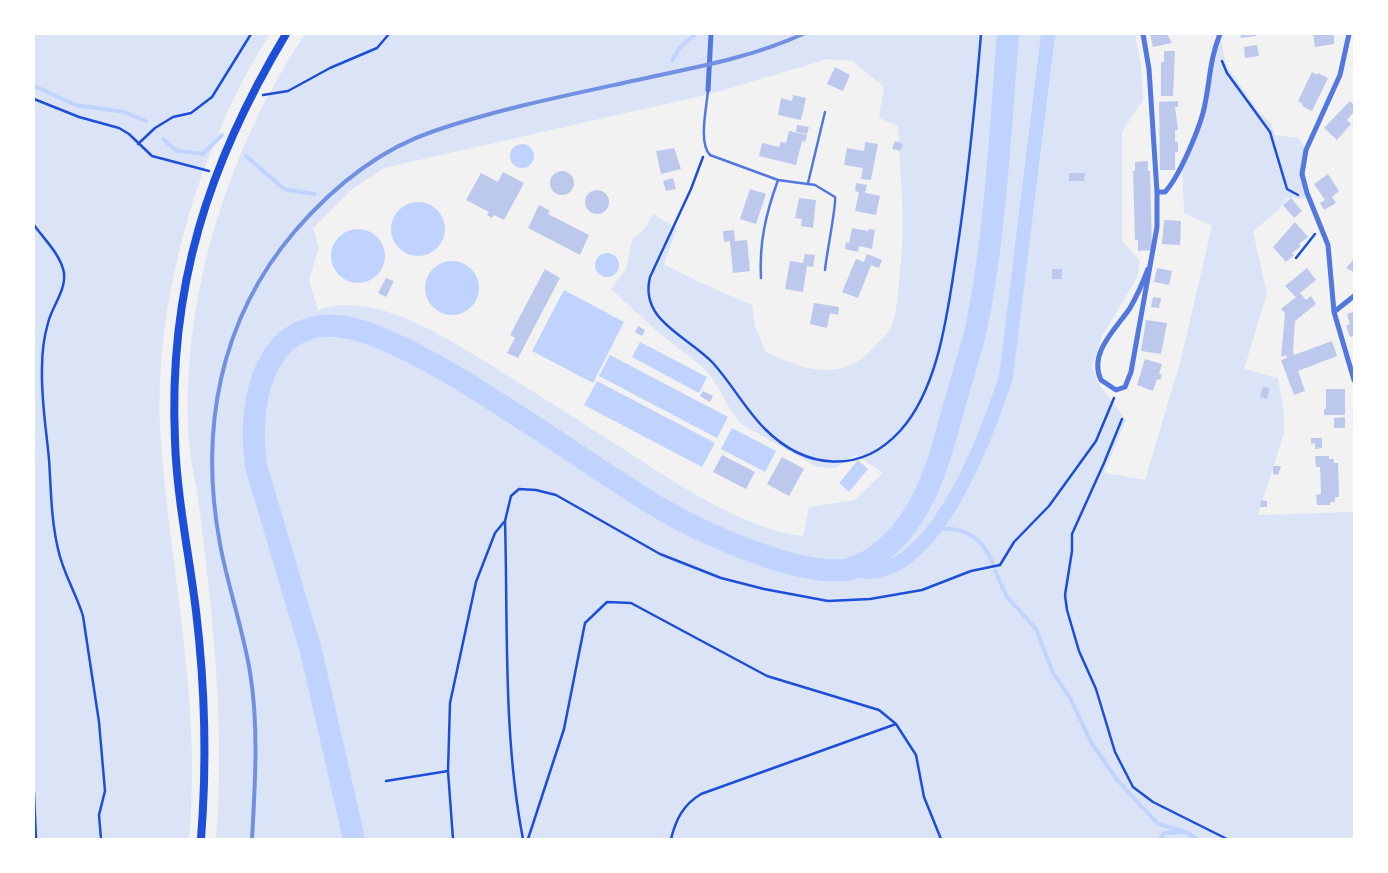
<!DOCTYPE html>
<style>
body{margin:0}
#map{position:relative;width:1388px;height:873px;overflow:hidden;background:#f2f2f2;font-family:"DejaVu Sans",sans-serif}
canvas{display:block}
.frame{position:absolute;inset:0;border:35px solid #fff;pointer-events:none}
</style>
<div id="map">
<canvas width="1388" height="873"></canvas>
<div class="frame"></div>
</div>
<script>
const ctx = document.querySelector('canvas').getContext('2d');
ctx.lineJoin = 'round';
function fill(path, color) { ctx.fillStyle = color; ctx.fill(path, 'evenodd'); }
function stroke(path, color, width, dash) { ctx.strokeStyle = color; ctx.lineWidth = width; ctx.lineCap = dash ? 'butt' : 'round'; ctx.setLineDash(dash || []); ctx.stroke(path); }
const green = new Path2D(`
 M34,34H270C198,146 151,308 161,442C171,576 202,702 189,839H34Z
 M305,34H1135L1141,65L1143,100L1122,132V241L1140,261L1137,278L1102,336L1092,366L1098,383L1126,420L1104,473L1145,480L1181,359L1212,226L1184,213L1182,165L1203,112L1220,34L1226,65L1257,109L1271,123L1275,135L1299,138L1306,150L1302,168L1309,199L1287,198L1277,212L1253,231L1267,294L1244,369L1278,378L1284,414V433L1258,515L1354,512V839H216C225,728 213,616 199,506C197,488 192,470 190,452C177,308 226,152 305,34ZM828,59L852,61L884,87L879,118L898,126C900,172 905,217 901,262C898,284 899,309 890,329C887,336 879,340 875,346C843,383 803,371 765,351L755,326L752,305L708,286L664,264L677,228L653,214L646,227L632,240L626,269L611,289L659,333L705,369L718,387L731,411L741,424L817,467L836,468L856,455L883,473L855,500L809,507L803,536C740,529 667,477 614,443C575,418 535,393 496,368C449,340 375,289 318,310L309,280L319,248L313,228L351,190L384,168L710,94Z`);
const water = new Path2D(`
 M510 156a12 12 0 1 1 24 0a12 12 0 1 1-24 0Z
 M391 229a27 27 0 1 1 54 0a27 27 0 1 1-54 0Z
 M331 256a27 27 0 1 1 54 0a27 27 0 1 1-54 0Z
 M595 265a12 12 0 1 1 24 0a12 12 0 1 1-24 0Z
 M425 288a27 27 0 1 1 54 0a27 27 0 1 1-54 0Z
 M564,290L624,322L593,383L532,351Z
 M640,342L707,377L699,393L632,357Z
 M610,355L728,417L717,438L599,376Z
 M597,381L715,443L702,467L584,405Z
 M732,428L776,451L765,472L721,449Z
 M858,460L868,469L849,492L839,483Z`);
const stream = new Path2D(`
 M672,61L680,47L696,34
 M34,86L76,105L124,112L146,121
 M163,139L177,151L203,154L222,135
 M246,156L284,189L315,194
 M306,320L309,328
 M934,529C963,526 982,536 993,564
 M995,571L1007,597L1036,629L1053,673L1070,698L1092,744L1118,781L1158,824L1186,832L1197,839
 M1160,839L1164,833L1182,832`);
const canal = new Path2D(`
 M846,570C856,571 867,573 877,571C942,559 988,432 1006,377L1048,34`);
const river = new Path2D(`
 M354,839L311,651L256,466C245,388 273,298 370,334C426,355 479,391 529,423C571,450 611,479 653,504C695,530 794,575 842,570C851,570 860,565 868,561C922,529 939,463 954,406C961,380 970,355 976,329C996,232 1000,132 1008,34`);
const building = new Path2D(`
 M1150,34H1167L1172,43L1153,47Z
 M1240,34H1256V36L1241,38Z
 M1313,34H1334V44L1315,47Z
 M1257,45L1259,56L1245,58L1244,47Z
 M1164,51H1175L1173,96H1161V62H1164Z
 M835,67L850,75L843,91L827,84Z
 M1312,72L1317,75L1318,73L1328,78L1312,111L1302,106L1303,104L1298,101Z
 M793,95L806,98L801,120L778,115L781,98L792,101Z
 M1178,101V107H1175L1178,130H1175V142H1178V152H1175V170H1160L1159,102Z
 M1350,101L1354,105V112L1347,120L1351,124L1337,140L1324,128Z
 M797,125L809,127L807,134L796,132Z
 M789,131L807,135L805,142L802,141L796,165L759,156L762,143L779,147L781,142L786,143Z
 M895,141L903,144L900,151L892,149Z
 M865,142L878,144L871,180L861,179L863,168L844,165L847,148L864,151Z
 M674,148L681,169L661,174L656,151Z
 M1148,161V171H1150L1152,250L1138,251V240H1135L1133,171H1135V162Z
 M550 183a12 12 0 1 1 24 0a12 12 0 1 1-24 0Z
 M503,172L524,183L504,220L494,215L492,218L487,215L489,212L466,200L481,173L498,182Z
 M1069,173H1085L1084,181H1069Z
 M1328,174L1339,191L1332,197L1336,203L1324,210L1320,203L1325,200L1314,184Z
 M673,178L676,189L666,191L663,181Z
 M856,183L867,185L865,193L880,196L876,215L855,211L859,192L855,191Z
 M750,189L766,194L756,224L740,219Z
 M585 202a12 12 0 1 1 24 0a12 12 0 1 1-24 0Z
 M799,198L816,200L813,228L801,226L802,219L795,218Z
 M1291,198L1302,211L1294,218L1283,205Z
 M539,205L550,211L548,214L589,235L580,255L528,228Z
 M1164,220L1181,221L1180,245L1162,244Z
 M1295,222L1308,237L1299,244L1301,246L1292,253L1294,255L1286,262L1273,247Z
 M852,228L868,231L869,229L875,230L872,249L859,246L858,252L845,249L846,242L849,243Z
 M734,230L735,241L747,240L750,271L733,273L730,241L724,242L723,231Z
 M805,254L815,255L813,267L807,266L803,292L785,289L790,261L803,263Z
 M867,254L882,260L879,268L871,265L858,298L842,292L856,259L864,262Z
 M1354,259V272L1346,268Z
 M1157,268L1172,271L1169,285L1154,282Z
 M1307,268L1316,280L1300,293L1306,300L1311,296L1316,304L1295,321L1293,352L1294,355L1332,341L1337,356L1298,371L1305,391L1294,395L1281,360L1287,358L1286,355L1281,357L1285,313L1281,309L1296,297L1285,286Z
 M545,269L560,278L518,358L507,353L515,338L510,335Z
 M1052,269H1062V279H1052Z
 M386,278L394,281L386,297L378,293Z
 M1153,297L1161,298L1159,308L1151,307Z
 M814,303L839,307L838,315L830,313L827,328L810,324Z
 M1354,312V336L1350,337L1346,326L1350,324L1347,314Z
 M1146,320L1167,323L1161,354L1141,351Z
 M638,326L645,330L642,336L635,332Z
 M1145,359L1162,364L1159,374L1162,375L1160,380L1157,379L1153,391L1137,385Z
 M1263,387L1270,388L1267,399L1260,397Z
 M1326,389H1345V415H1324V409H1326Z
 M703,391L713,396L710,402L700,396Z
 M1345,417V428H1334V418Z
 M1311,438H1322V448L1315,449V443L1311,444Z
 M722,455L755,472L746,489L713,472Z
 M1315,456H1329V459H1334V463H1338L1339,497H1335V502H1330V505H1317L1316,495L1321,494L1320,467H1316Z
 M782,457L804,469L789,496L767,484Z
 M1273,466H1281L1278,475L1273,474Z
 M1261,500L1267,501V507H1260Z`);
const path = new Path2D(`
 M1222,61L1227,73L1270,132L1287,189L1298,195
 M263,95L288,91L330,68L377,48L389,34
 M34,99L79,117L119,128L129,134L152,156L209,171
 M138,144L155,128L173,117L191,113L212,97L251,34
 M703,157L691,189L650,277C639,321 688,336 713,363C732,384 745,409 765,429C805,469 860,475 900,431C940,387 948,308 957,251C968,178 975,107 981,34
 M34,225C44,239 61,255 64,273C66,291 52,306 48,323C44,337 42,353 42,368C41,398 46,428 49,459C51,489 51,519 58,549C63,573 76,593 83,616L99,722L105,791L99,815L101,839
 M1296,258L1315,234
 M1122,419L1104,463L1072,534V551L1065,595L1067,610L1079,651L1096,689L1115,752L1133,787L1153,802L1227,839
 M386,781L448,771
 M34,793L36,839
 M453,839L448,771L450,703L476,582L495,533L504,522
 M523,839C503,737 508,625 505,521L511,496L519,489L536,490L556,495L660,554L721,578L764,589L828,601L870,599L922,590L971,571L1000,565L1014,542L1049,506L1096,441L1114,398
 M528,839L564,729L585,623L607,602L631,603L767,676L879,710L896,724L916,755L924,797L941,839
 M671,839C676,819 683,805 701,794L896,724`);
const service = new Path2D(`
 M708,90C707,106 698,143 710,155L778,180L815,185L835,197C837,202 826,257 825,270
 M808,183L825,112
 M761,278C759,243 766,213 778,180`);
const minor = new Path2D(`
 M1143,34L1149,69L1157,192V227L1131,372L1125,387L1116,390L1101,380C1088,353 1116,329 1130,308C1137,296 1143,282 1148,269
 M1349,34L1340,75L1306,150L1302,174L1307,193L1328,245L1334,312L1354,380
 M708,90L711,34
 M1157,192H1165C1179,177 1197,134 1203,113C1210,86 1209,60 1220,34
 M1334,312L1354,296`);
const secondary = new Path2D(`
 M201,839C207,763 205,686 196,611C189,554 177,498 175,441C168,288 208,164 286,34`);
const rail = new Path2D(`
 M252,839C255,785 259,727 250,672C243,629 228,587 220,544C199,431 219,320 295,231C333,187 378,150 434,131C507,106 584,92 660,75C708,65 757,55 803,34`);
fill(green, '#dbe4f7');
fill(water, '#bfd3fe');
stroke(stream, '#bfd3fe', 4);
stroke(canal, '#bfd3fe', 14);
stroke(river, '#bfd3fe', 22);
fill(building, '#bdc9ec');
stroke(path, '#1d4ed8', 2.5);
stroke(service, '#5277de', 2.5);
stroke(minor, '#5277de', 5);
stroke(secondary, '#1d4ed8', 8);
stroke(rail, '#7290e2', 4);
</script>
